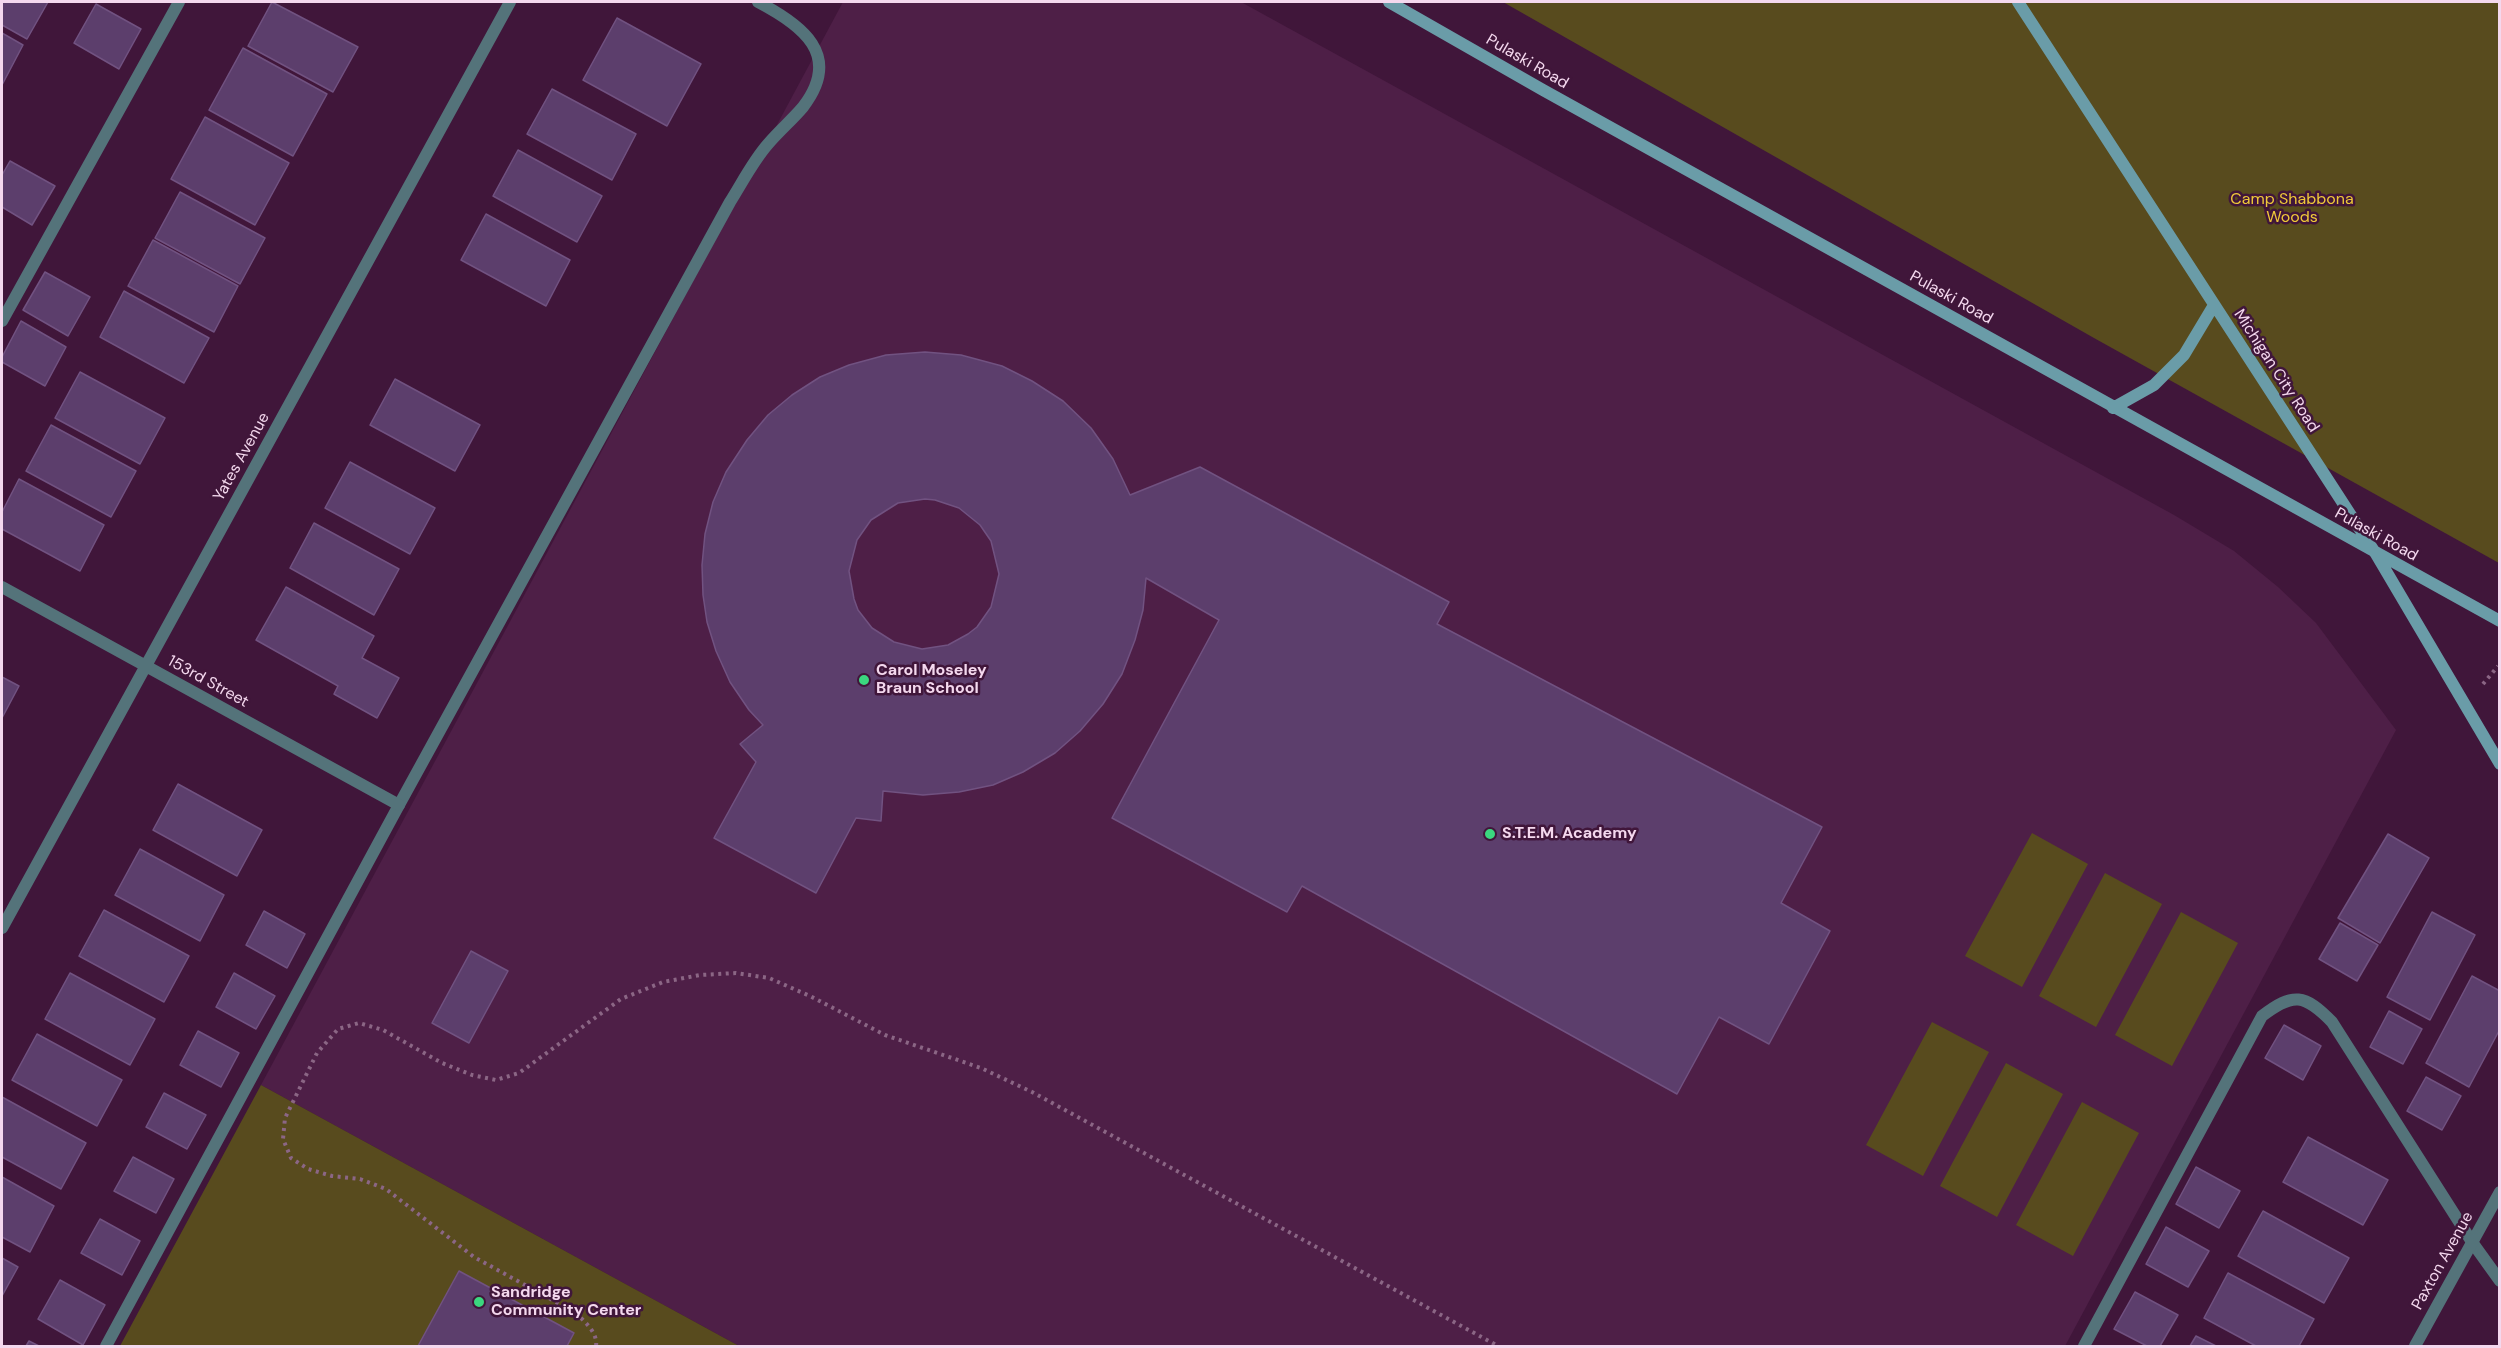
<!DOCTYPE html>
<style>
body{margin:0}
#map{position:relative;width:2501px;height:1348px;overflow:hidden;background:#40163a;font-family:"DM Sans",sans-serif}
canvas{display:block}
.frame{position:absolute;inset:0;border:3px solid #f4d8ee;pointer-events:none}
</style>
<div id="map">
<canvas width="2501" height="1348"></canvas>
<div class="frame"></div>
</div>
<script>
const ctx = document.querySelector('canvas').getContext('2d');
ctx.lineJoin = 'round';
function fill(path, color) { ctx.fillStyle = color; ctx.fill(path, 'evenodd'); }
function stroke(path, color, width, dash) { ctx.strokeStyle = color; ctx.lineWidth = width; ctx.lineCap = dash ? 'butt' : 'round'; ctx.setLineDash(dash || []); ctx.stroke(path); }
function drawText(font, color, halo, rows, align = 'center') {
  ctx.font = font + ' "DM Sans",sans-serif'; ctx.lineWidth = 5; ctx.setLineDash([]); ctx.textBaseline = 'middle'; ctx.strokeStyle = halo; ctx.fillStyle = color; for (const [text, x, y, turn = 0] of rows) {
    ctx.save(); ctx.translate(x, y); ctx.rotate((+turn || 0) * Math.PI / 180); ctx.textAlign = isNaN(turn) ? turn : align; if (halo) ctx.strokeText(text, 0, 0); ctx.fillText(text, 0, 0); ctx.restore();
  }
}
const built = new Path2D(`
 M843,2H1241L2174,515L2234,551L2278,587L2316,623L2396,730L2065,1346H739L261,1085Z`);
const green = new Path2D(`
 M1503,2H2499V563L2094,338Z
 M2032,833L2088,864L2022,987L1965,956Z
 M2105,873L2162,904L2096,1027L2039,996Z
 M2181,912L2238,943L2172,1066L2115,1035Z
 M1932,1022L1989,1052L1923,1176L1866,1145Z
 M2006,1063L2063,1094L1997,1217L1940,1186Z
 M261,1085L739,1346H120Z
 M2082,1102L2139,1133L2073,1256L2016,1225Z`);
const building = new Path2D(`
 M2,2H48L27,39L2,25Z
 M272,2L358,47L333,92L248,46Z
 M96,4L141,29L119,69L74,43Z
 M617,18L701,64L667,126L583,80Z
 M2,33L23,45L2,85Z
 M243,48L327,94L293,156L209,110Z
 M552,89L636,134L612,180L527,134Z
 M205,117L289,163L255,225L171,179Z
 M518,150L602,196L577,242L493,196Z
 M10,161L55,186L32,225L2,207V175Z
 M180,192L265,238L240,284L155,238Z
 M486,214L570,260L546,306L461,260Z
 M153,240L238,286L214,332L128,286Z
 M45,272L90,297L68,336L23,310Z
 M124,291L209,338L184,383L100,337Z
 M21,321L66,347L45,386L2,362V357Z
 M925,352L961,355L1002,366L1032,381L1063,401L1091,428L1113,459L1130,495L1200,467L1449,602L1437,624L1822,827L1781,903L1830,931L1769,1044L1719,1017L1677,1094L1302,886L1287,912L1112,818L1219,620L1146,578L1143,610L1135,640L1122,674L1103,704L1080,731L1055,753L1023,772L993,785L959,792L923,795L883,791L881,821L856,818L816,893L714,838L756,762L740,744L763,725L749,710L730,682L716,651L707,622L703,595L702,565L705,534L713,502L726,472L747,440L768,415L792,395L820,377L849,365L886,355ZM925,499L935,500L959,508L980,525L991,541L999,574L991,607L977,627L968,634L948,645L922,649L894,642L872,628L858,610L854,599L849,571L857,540L871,520L898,503Z
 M80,372L165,418L140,464L55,418Z
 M395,379L480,425L455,471L370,425Z
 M51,425L136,471L111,517L26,471Z
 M350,462L435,508L410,554L325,508Z
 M19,479L104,525L80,571L2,529V512Z
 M314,523L399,569L374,615L290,568Z
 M286,587L374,636L362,658L399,678L377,718L334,694L338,686L256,640Z
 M2,677L19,686L2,718Z
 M178,784L262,830L237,876L153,830Z
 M2388,834L2429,858L2380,943L2338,918Z
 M140,849L224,895L200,941L115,895Z
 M104,910L189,956L164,1002L79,956Z
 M264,911L305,934L287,968L246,945Z
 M2432,912L2475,935L2430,1020L2387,997Z
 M2340,923L2378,945L2357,981L2319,959Z
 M471,951L508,971L469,1043L432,1023Z
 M70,973L155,1019L130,1065L45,1019Z
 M234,973L275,996L256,1029L216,1007Z
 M2472,976L2500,991V1029L2469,1087L2426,1063Z
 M2389,1011L2422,1029L2403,1064L2370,1047Z
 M2284,1025L2321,1046L2303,1080L2265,1058Z
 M198,1031L239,1053L221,1087L180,1065Z
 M37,1034L122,1080L97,1126L12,1080Z
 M2426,1077L2461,1096L2442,1130L2407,1111Z
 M164,1093L206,1115L187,1149L146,1127Z
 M2,1097L86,1143L61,1189L2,1157Z
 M2308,1137L2388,1180L2363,1225L2283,1182Z
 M133,1157L174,1179L156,1213L114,1191Z
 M2196,1167L2240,1191L2219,1228L2176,1204Z
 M2,1177L54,1206L30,1252L2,1237Z
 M2263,1211L2349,1258L2324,1303L2238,1256Z
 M100,1219L140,1241L122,1275L81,1253Z
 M2166,1227L2209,1251L2188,1287L2146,1264Z
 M2,1258L18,1267L2,1296Z
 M459,1271L574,1333L567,1346H418Z
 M2228,1273L2314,1319L2299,1346H2256L2204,1318Z
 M60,1280L105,1305L83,1345L38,1319Z
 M2135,1292L2178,1315L2160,1346H2147L2114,1329Z
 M2196,1336L2216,1346H2190Z
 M29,1341L39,1346H26Z`);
const path = new Path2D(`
 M2483,684L2498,666
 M596,1346C598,1333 585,1322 576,1313L474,1257L386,1189L360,1179L332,1176L308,1169L291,1158L283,1139L285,1118L317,1053L338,1029L359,1023L383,1030L442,1063L472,1075L496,1080L519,1073L621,999L663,982L700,975L736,973L769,978L810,996L885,1035L981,1068L1032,1092L1498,1346`);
const lane = new Path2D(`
 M2,321L179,2
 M106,1346L399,805L730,202C742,183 753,161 768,144C779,131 792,120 803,107C843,55 802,25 758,2
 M2084,1346L2262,1016C2293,992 2305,994 2332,1022L2472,1242L2500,1281`);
const street = new Path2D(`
 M2,587L399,805
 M2,928L510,2
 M2415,1346L2500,1192`);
const secondary = new Path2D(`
 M1389,2L1543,90L2500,621
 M2018,2L2376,554L2500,764
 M2113,408L2154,385L2184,355L2214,305`);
const markers = [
 [864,680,6,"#3bd77f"],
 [1490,834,6,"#3bd77f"],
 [479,1302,6,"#3bd77f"]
];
const streetNames = [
 ["Pulaski Road",1527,62,30],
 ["Pulaski Road",1951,298,29],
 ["Michigan City Road",2276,371,57],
 ["Yates Avenue",242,457,-61],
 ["Pulaski Road",2376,535,29],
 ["153rd Street",208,682,29],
 ["Paxton Avenue",2443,1261,-61]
];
const parkNames = [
 ["Camp Shabbona",2292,200],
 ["Woods",2292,218]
];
const poiNames = [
 ["Carol Moseley",876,671],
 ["Braun School",876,689],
 ["S.T.E.M. Academy",1502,834],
 ["Sandridge",491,1293],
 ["Community Center",491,1311]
];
fill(built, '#4e1f47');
fill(green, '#584b1e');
fill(building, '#5c3e6c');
stroke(building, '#715281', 1.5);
stroke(path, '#8b6685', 4, [3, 4.5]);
stroke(lane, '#54737a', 12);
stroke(street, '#54737a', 12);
stroke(secondary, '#6a9ca8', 12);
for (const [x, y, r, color] of markers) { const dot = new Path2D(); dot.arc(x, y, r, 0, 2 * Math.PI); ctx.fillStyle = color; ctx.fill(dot); stroke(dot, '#40163a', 2); }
drawText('16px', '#f4d8ee', '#40163a', streetNames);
drawText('16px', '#efc939', '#40163a', parkNames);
drawText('bold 16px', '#f4d8ee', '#40163a', poiNames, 'left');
</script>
